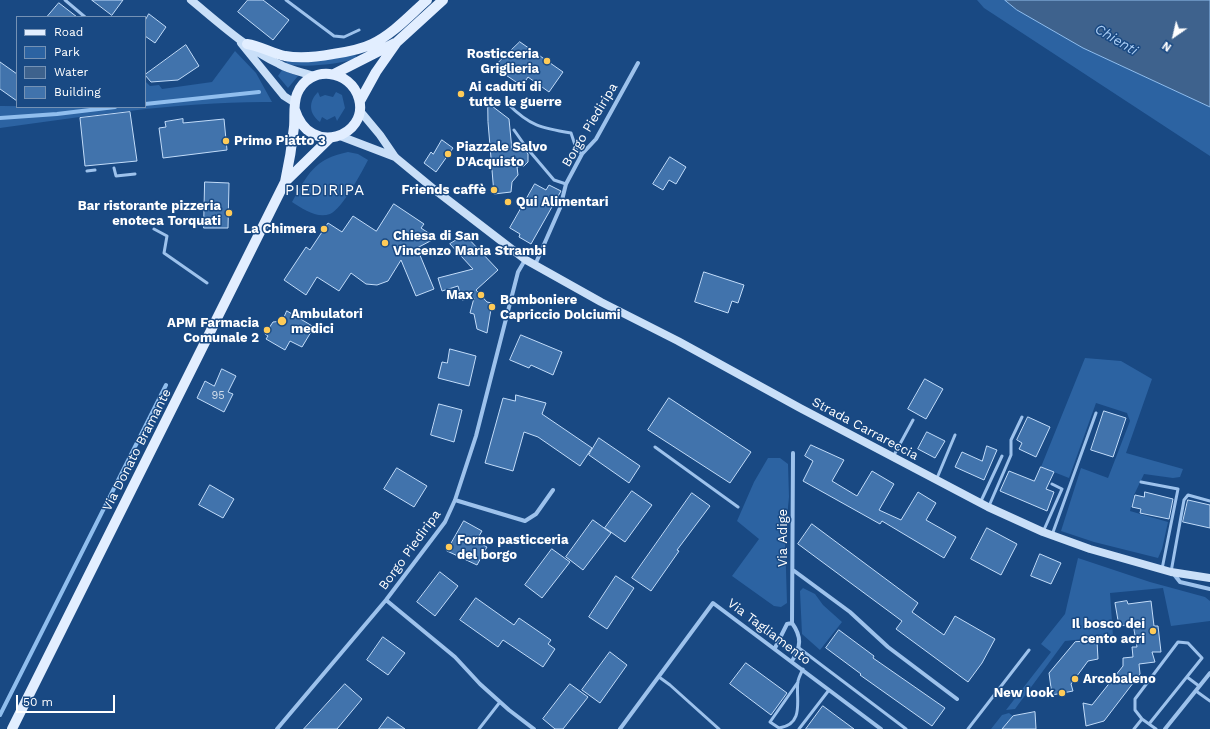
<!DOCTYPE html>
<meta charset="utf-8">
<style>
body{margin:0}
#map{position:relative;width:1210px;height:729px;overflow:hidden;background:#194983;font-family:"Work Sans",sans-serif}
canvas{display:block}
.legend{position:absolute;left:16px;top:16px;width:130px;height:92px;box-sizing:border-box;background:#194983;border:1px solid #7592b5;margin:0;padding:5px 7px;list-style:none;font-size:12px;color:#fff}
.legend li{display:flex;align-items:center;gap:8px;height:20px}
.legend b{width:20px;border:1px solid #7592b5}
.north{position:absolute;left:1154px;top:16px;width:40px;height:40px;-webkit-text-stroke:3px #194983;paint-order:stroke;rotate:214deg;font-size:11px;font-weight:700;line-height:16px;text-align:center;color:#fff}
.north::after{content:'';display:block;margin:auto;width:14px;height:18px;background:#fff;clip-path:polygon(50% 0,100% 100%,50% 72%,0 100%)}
.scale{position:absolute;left:16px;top:695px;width:99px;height:18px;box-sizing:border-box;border:2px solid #fff;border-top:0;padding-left:5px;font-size:12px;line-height:14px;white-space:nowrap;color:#fff;-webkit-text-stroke:3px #194983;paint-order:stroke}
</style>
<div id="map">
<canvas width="1210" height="729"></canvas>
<ul class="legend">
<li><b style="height:5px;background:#e2eeff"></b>Road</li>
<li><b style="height:11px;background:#2c63a2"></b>Park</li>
<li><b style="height:11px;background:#3e628d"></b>Water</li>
<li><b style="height:11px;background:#4173ac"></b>Building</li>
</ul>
<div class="north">N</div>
<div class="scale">50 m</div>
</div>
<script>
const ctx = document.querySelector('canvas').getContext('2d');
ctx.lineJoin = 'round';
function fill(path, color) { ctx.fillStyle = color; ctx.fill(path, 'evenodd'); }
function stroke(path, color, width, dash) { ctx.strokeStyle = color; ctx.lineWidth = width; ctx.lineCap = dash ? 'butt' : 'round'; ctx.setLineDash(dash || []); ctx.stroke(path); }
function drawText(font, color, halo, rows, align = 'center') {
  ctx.font = font + ' "Work Sans",sans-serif'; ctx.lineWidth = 3; ctx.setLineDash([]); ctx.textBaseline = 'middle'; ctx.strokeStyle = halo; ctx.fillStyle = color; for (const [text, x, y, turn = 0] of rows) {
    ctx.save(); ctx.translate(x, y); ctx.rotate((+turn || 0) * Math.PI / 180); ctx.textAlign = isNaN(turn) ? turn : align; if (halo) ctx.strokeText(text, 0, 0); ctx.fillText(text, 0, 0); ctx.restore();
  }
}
const green = new Path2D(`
 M977,0H1005L1017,10L1083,48L1210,107V156L984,8Z
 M235,51L256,73L272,102C182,101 89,116 0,128V106L145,107V81L150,86L159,85L162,89L212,82Z
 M355,54L357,59C335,64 308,68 286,64L287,59Z
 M282,70L298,76L288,88L278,76Z
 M318,92L320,97L325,95L333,97L336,92L342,95L345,108L337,121L335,116L327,120L322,117L320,122C309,114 308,102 318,92Z
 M348,152L358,154L368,160C362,172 342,209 330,214C317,219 303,209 292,202C308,174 314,159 348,152Z
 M1085,358L1121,361L1152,379L1126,453L1183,469L1180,477L1173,478L1144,474L1134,495L1130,511L1168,522L1162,549L1158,558L1094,542L1061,531L1081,468L1108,478L1130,421L1127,413L1096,403L1069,478L1041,467Z
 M768,458H780L788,464L789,497L785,538L787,603L781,607L774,606L732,576L759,539L737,521L754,482Z
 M1078,558L1150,582L1205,597L1210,601V621L1171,626L1163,588L1110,593L1113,636L1065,641L1015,709L1006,710L1051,652L1041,644L1065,614Z
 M803,588L815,594L823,605L842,622L820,650L802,634L800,591Z
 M1009,713L1013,716L1002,729H991L1002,715Z`);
const water = new Path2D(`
 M1005,0H1210V107L1083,48L1017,10Z`);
const stream = new Path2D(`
 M145,104L259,92
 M0,118L57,114L115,107
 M0,715L166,385`);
const building = new Path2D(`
 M92,0H123L112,15Z
 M248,0H263L289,20L273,40L238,12Z
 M59,3L77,17H47Z
 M149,14L166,27L155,43L145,36V21Z
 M520,42L563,72L549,92L528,77L522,86L494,67Z
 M186,45L199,66L178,80L151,82L145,75Z
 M0,62L17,74V101L0,89Z
 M488,103L509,119L512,150H525L528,154V162L524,166L517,167L518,175L512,182L511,192L494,194L488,122Z
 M130,112L137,161L85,166L80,118Z
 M183,119V123L224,119L227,150L163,158L159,128L166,127L165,122Z
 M442,140L453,148L436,172L424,163L431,152L433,154Z
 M670,157L686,167L676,184L669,180L663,190L653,184Z
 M205,182L229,183L228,228H204Z
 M535,184L546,190L549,185L561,191L531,244L519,237L520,234L510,228Z
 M394,204L424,224L421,228L436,238L417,248L434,289L416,296L401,260L388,281L377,285L366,284L351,273L339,291L317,277L306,295L284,280L306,247L310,250L328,223L342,232L353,216L376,231Z
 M465,235L498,270L476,290L487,302L492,303L487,333L477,329L474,314L470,313L474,298L462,300L458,286L442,291L438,278L473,269L450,244Z
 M704,272L744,285L738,303L732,301L728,313L695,302Z
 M287,311L314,327L302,347L290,341L285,350L266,339L268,336L265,334L273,322L282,321Z
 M521,335L562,352L553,375L531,365L529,368L510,360Z
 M450,349L476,356L469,386L438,378L442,362L447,363Z
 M222,369L236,376L228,392L233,394L224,412L197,398L205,381L214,386Z
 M925,379L943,389L926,419L908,409Z
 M516,395L546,403L542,414L592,448L580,466L538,437L524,432L513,471L485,463L503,398L515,401Z
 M669,398L751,452L730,483L648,430Z
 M439,404L462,410L454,442L431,435Z
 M1104,411L1126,418L1113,457L1091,450Z
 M1028,417L1050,427L1036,457L1019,449L1022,443L1017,440Z
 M927,432L945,441L935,458L918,449Z
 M599,438L640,466L629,483L589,455Z
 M811,445L844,460L832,481L857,496L872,471L894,484L879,510L901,520L918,492L936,503L926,520L956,537L944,558L882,521L880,524L803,481L813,461L805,456Z
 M987,446L997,450L984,480L955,467L962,452L982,461Z
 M1041,467L1054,472L1046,489L1054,492L1047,511L1000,491L1009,471L1034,481Z
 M397,468L427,486L414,507L384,489Z
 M210,485L234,499L223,518L199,505Z
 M632,491L652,505L625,542L605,528Z
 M1145,492L1173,499L1169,519L1140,513L1141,509L1132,507L1135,495L1144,497Z
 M692,493L710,506L677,550L679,551L651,591L632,578Z
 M1188,500L1210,505V528L1183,522Z
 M593,520L611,533L583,570L566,557Z
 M464,521L482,531L476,541L487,547L477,565L447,551Z
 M812,524L918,603L912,612L944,635L955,616L995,639L982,663L968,682L896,629L902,621L798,544Z
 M987,528L1017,544L1001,575L971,559Z
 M552,549L570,562L542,598L525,585Z
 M1040,554L1061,563L1051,584L1031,576Z
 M440,572L458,586L435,616L417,602Z
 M616,576L634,588L607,629L589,617Z
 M476,598L514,625L519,618L551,640L548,644L555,649L543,667L503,640L498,647L460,620Z
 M1127,601L1128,604L1151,601L1154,626H1158L1161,652H1152L1155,662L1139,664L1140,674L1104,721L1086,726L1083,703L1092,705L1123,666V658L1133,657L1132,647H1137L1133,624L1119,626L1115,603Z
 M839,630L874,656L873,658L945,708L932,726L860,675L861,674L826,648Z
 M383,637L405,653L388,675L367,660Z
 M1097,641L1098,659L1088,661L1071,684L1073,691L1052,695L1049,673L1075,642Z
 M610,652L627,665L600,703L582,690Z
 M746,663L787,693L771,715L730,684Z
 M345,684L362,699L337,729H304Z
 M570,684L588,697L563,729H555L543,719Z
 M823,706L854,729H806Z
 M1035,712L1036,729H1002L1013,716Z
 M388,717L405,729H379Z`);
const service = new Path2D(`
 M65,0L85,17
 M286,0L334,36L344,37L359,30
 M508,104C530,126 541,128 571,133L577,151L582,154
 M514,130L526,147L554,180L566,184
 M114,168L116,176L135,174
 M87,171L95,170
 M154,229L167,236L164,253L207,283
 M655,447L738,507
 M894,455L913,420
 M937,478L955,435
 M1141,482L1178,489L1162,569
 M981,501L1002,456
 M989,506L1011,455V440L1022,417
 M1043,532L1062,489L1052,484
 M1052,535L1096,413
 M1171,572L1184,500L1188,495L1210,501
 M799,648L906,729
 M659,677L670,685L719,729
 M1187,677L1199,686
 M798,682L770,722L779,728C806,724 795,697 798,681C799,677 801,673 803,669
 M1196,691L1210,701
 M1142,719L1135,710V699L1178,642L1188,643L1202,658L1149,724
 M479,729L500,702
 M799,729L829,690
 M968,729L1029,650
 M1134,729L1142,719L1156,729`);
const minor = new Path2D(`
 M535,265L560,208L566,184L582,154L596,139L638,63
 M455,500L525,521L536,514L553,490
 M793,570L850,612L888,647L957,699
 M1173,573L1180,582L1210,589
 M386,600L455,657L480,684L509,710L534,729
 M775,648L787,624L792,623
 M792,661C801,647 802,637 792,623L793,453
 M277,729L386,600L445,522L455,500L476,436L518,272L525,260
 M620,729L713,603L881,729
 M1165,729L1210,673`);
const secondary = new Path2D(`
 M191,0C219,23 246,48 279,64C289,70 302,72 314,76
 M241,43L284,96L295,103
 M360,111L380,135L395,157L435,190L526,260L601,302L678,341L800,408L988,507L1043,532L1090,549L1171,572L1210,578
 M340,136L395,157`);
const primary = new Path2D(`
 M247,44C260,46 272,53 285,56C301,59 317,57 333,54C346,52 360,50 372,44C393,34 410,15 427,0
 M334,74L395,43
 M360,101L376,72L397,42L443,0
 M285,182L330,138
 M12,729L285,182C289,164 292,146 294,127C295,117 293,104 297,94C309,64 351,69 359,99C369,136 310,158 295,110`);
const markers = [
 [547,61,4,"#ffcb58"],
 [461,94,4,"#ffcb58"],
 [226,141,4,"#ffcb58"],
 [448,154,4,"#ffcb58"],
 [494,190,4,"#ffcb58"],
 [508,202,4,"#ffcb58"],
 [229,213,4,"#ffcb58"],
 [324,229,4,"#ffcb58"],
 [385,243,4,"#ffcb58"],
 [481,295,4,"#ffcb58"],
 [492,307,4,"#ffcb58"],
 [282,321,5,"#ffcb58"],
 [267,330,4,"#ffcb58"],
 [449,547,4,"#ffcb58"],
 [1153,631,4,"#ffcb58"],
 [1075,679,4,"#ffcb58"],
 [1062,693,4,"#ffcb58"]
];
const numberNames = [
 ["95",218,396]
];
const poiNames = [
 ["Rosticceria",539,54,"right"],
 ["Griglieria",539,69,"right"],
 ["Ai caduti di",469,87],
 ["tutte le guerre",469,102],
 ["Primo Piatto 3",234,141],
 ["Piazzale Salvo",456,147],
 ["D'Acquisto",456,162],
 ["Friends caffè",486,190,"right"],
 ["Qui Alimentari",516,202],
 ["Bar ristorante pizzeria",221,206,"right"],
 ["enoteca Torquati",221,221,"right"],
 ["La Chimera",316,229,"right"],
 ["Chiesa di San",393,236],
 ["Vincenzo Maria Strambi",393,251],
 ["Max",473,295,"right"],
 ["Bomboniere",500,300],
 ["Capriccio Dolciumi",500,315],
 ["Ambulatori",291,314],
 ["medici",291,329],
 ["APM Farmacia",259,323,"right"],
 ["Comunale 2",259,338,"right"],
 ["Forno pasticceria",457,540],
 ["del borgo",457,555],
 ["Il bosco dei",1145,624,"right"],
 ["cento acri",1145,639,"right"],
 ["Arcobaleno",1083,679],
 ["New look",1054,693,"right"]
];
const streetNames = [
 ["Borgo Piediripa",590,125,-59],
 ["Strada Carrareccia",865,429,28],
 ["Via Donato Bramante",137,450,-63],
 ["Via Adige",783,538,-90],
 ["Borgo Piediripa",410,550,-54],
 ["Via Tagliamento",769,632,37]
];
const waterNames = [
 ["Chienti",1116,40,31]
];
const quarterNames = [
 ["PIEDIRIPA",325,191]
];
fill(green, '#2c63a2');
fill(water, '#3e628d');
stroke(water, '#90beee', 1);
stroke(stream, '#90beee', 4);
fill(building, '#4173ac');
stroke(building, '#c2dcf9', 1);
stroke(service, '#9dc2ec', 3);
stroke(minor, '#9dc2ec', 4);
stroke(secondary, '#c9dff8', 8);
stroke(primary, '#e2eeff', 10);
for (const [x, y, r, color] of markers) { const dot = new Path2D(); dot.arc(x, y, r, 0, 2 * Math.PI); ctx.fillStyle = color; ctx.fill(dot); stroke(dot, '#194983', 1.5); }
drawText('11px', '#d0dcea', null, numberNames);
drawText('bold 13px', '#fff', '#194983', poiNames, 'left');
drawText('13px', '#fff', '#194983', streetNames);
drawText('italic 14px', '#a9ccf3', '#194983', waterNames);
ctx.letterSpacing = '1px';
drawText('15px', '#fff', '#194983', quarterNames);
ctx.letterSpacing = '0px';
</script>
